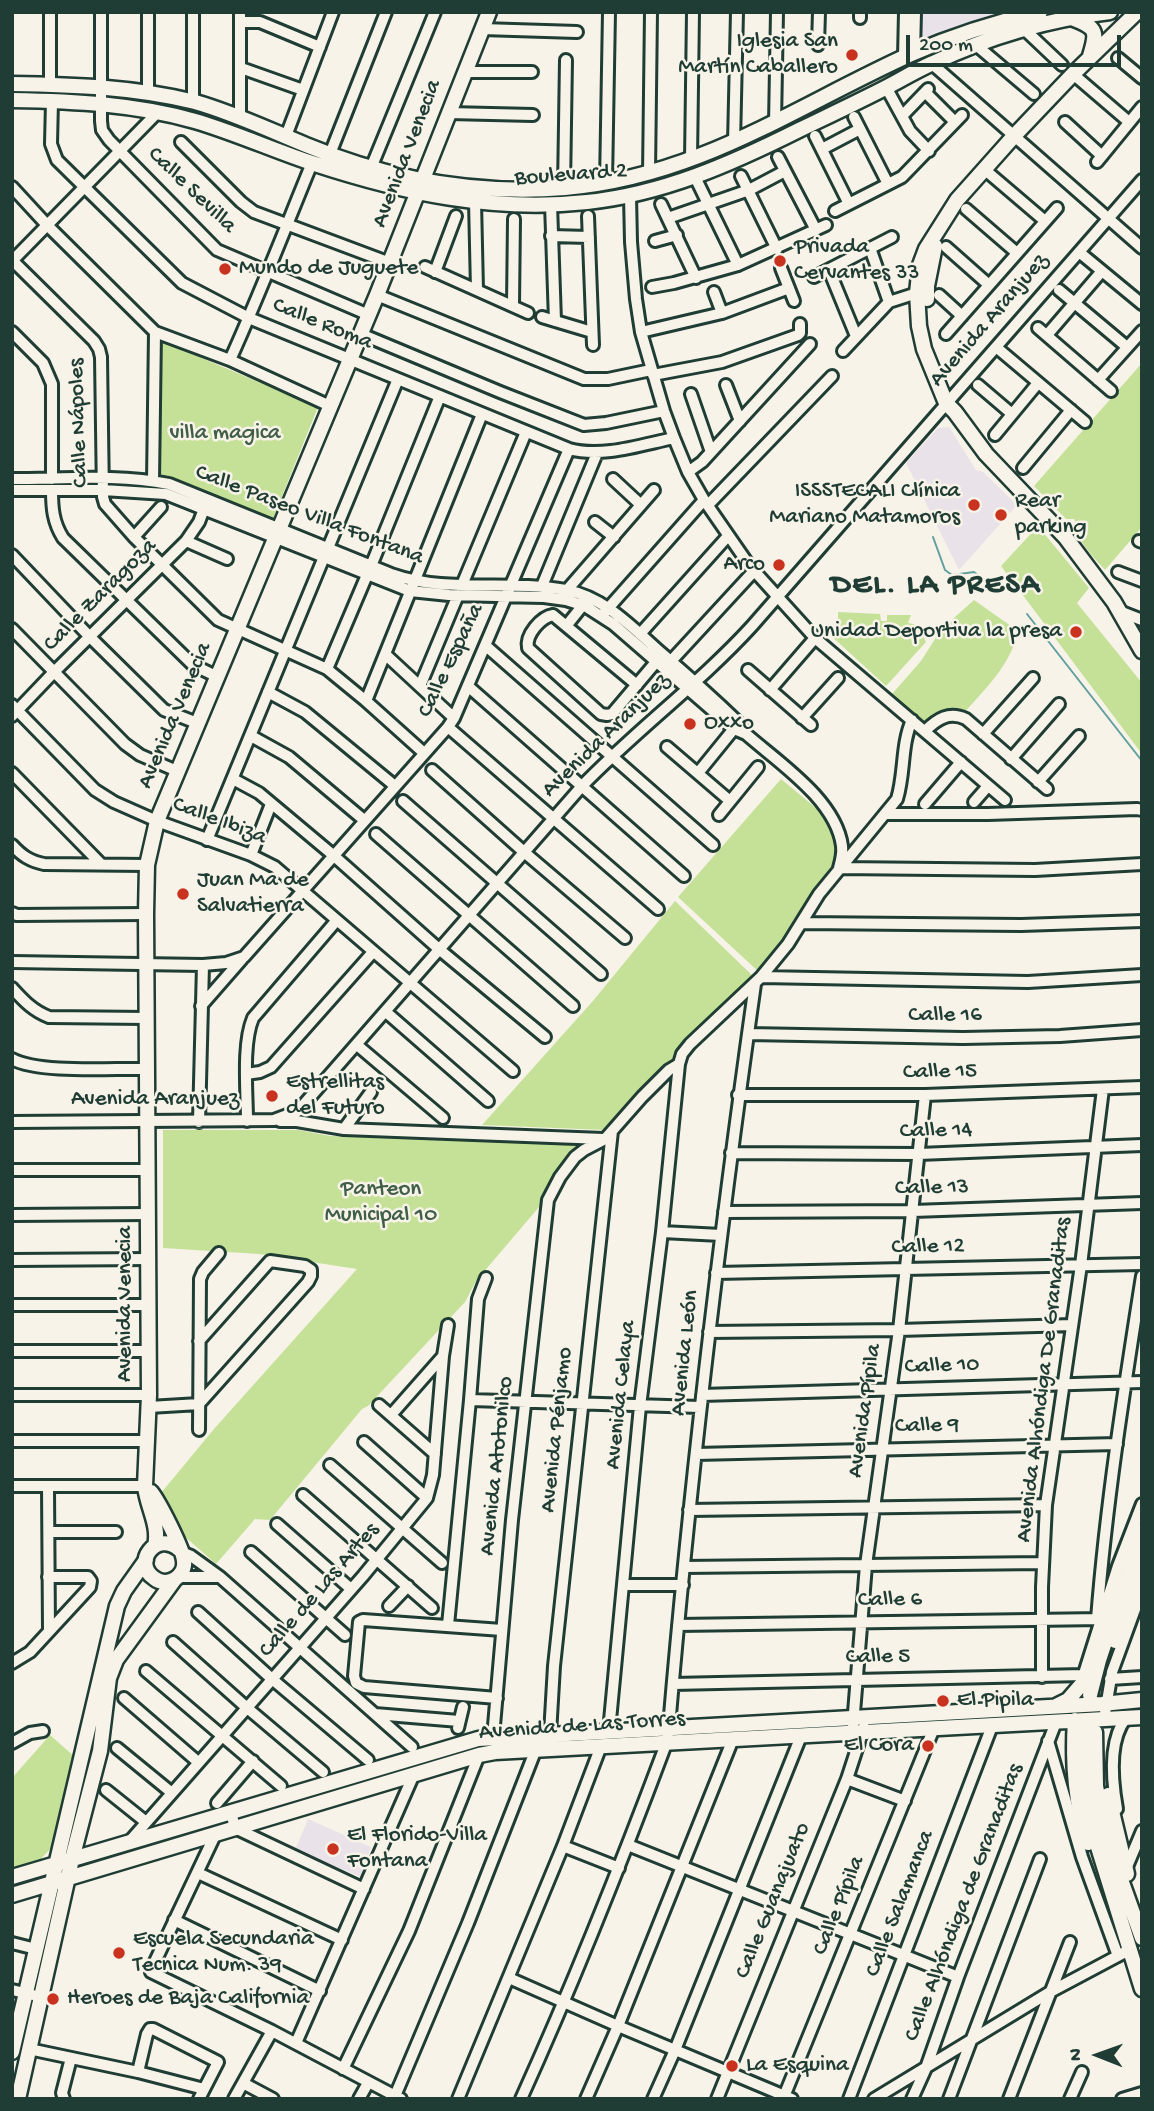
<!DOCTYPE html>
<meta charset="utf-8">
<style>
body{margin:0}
#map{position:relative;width:1154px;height:2111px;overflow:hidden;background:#f7f3e8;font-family:"Gochi Hand",sans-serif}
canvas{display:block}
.frame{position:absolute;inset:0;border:14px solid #1f3d34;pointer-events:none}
.north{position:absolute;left:1063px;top:2020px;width:70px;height:70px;-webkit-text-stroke:5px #f7f3e8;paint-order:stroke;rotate:271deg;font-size:19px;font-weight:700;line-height:28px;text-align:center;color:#1f3d34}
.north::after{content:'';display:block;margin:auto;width:24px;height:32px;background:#1f3d34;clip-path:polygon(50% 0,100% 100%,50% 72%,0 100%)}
.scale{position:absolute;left:906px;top:35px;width:215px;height:32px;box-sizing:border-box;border:4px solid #1f3d34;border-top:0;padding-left:9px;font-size:21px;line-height:24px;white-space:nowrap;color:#1f3d34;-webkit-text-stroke:5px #f7f3e8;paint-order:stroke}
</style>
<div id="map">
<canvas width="1154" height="2111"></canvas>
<div class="frame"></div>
<div class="north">N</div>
<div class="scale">200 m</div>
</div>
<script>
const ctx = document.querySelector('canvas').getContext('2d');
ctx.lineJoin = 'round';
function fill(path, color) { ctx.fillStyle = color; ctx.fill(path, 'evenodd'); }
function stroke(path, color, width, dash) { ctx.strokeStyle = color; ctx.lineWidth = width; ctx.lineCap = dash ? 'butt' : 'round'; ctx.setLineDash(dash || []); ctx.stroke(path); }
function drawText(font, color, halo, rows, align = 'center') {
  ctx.font = font + ' "Gochi Hand",sans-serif'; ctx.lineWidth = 5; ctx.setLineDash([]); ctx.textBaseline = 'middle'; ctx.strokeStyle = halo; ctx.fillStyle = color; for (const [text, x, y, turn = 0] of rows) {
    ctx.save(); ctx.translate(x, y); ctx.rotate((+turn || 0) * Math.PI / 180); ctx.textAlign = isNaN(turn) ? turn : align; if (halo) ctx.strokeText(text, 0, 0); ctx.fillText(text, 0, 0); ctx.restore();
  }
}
const built = new Path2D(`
 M920,12H1000L965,24L919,44Z
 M949,427L976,470L983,472L1017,505L959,570L906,463L938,428Z
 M308,1819L371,1847L361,1877L295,1850Z`);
const green = new Path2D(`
 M162,343H166L318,407L272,521L159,478V350Z
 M1142,363V527L1105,570C1097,561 1088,552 1082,542C1078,534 1079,526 1074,519H1066L1034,486Z
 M1038,526L1089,588L1077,603L1142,683V754L1001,566Z
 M974,600L1018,631C1011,665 985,689 963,714C947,712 937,712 925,723L892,694L921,661L935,639L955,617Z
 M838,612L880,614L881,621H887V615H911L908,623L918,625L926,642L886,686L829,634L838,631Z
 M781,779L822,813L838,843L836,863L807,906L794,929L760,973L678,897Z
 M675,901L755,978L605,1130L482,1125L592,1002Z
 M163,1130H299L330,1136L599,1143L545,1200L476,1281L465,1302L368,1406L362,1409L270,1520L255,1519L216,1564L174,1527L173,1520L161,1493L214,1429L357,1269L259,1254L163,1248Z
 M50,1735L75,1757L55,1844L35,1865L12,1872V1778Z`);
const stream = new Path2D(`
 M933,537L945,570L952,575L974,572L990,584
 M1027,614L1142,761`);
const minor = new Path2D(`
 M50,12V85
 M101,12V121L102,130L109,140L217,250L369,315
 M148,12V94
 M860,18V12
 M240,22H260L320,47
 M482,29L577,32
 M1024,29L1062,65
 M818,45L819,12
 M976,45L1034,94
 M914,53L915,12
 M904,57L905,12
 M1118,58L1142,78
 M931,63L1142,248
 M241,68L303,90
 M464,72H532
 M1073,74L1129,122
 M886,87L910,131L929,151
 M925,92L955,122
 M52,101L51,144L57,160L182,283L249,318L569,449C603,458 640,445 674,438
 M193,102V12
 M449,113L533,115
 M240,116V12
 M902,116L928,89
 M854,117L888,184
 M1065,122L1102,156
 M775,124L777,12
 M286,136L333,12
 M815,136L849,204
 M181,142L241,202L254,212L390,263
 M734,143L737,12
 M822,149L860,129
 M330,154L386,12
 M778,157L816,230
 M691,160L693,12
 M1097,162L1142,107
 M371,168L435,12
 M984,169L1045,221
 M649,174L651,12
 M741,176L777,249
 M695,177L738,265
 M606,183L609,12
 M12,187L47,225L155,332L230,360L330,406
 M564,188L566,60
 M630,196L631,242L636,299L641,332L664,411L674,438L688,472L704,500L749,565L815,638L1005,800
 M475,201L477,290
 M551,204L555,321
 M661,204L696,278
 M966,209L1017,253
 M835,211L902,177L962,115
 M588,216L593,345
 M668,218L749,190L785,171
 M551,236L589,237
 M655,241L677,235
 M946,247L989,285
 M870,248L889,302
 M1079,252L1142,304
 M12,260L94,341L99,349L101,357L103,497L105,504L134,537L218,620L327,669L366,701L424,753
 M12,261L157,113
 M425,267L528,313
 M781,268L794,301
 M829,270L856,336
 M435,272L456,216
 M814,277L892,237
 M652,287L674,283L738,265L826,225
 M1059,290L1127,347
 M714,292L722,313
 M377,295L584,379H608L651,370
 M939,295L962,316
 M513,305L514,219
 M542,317L592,332
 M1038,328L1111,391
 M12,332L43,363L52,384V479
 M641,332L722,313L789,288
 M361,334L500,392L584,425L606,423L664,411
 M946,334L1057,208
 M1047,335L1102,271
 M996,347L1085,422
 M843,351L889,302L917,293
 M230,360C259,296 285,229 312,163
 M653,375L722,362L798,335L800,333V324
 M1098,380L1142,331
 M726,385L740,421
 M978,385L1012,414
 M691,394L711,452
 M995,435L1038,383
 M1023,468L1071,410
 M688,472L702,462L810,344
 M12,479C64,479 118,474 169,484L391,574C448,594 508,579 566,590C604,597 632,627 659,651C686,674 713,698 739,723L745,733
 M613,479L641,505
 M153,481L155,332
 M12,490H103L166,494L410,591L449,595L544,597L566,600L585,606L613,624L734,729L746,734C779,763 836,800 842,846C843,853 841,861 839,868L1035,870L1142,864
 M52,490C52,508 53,522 63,538L193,665L218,677
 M708,505L832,376
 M595,522L614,537
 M134,537L161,507
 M186,541L227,559
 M1139,541L1142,542
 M328,548L398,379
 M12,555L90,637L164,710L197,723
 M371,566L440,396
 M1118,572L1142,581
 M462,585L526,432
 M542,586L597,453
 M567,590L654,490
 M1119,611L1142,620
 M604,613L704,500
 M567,625L583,605
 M12,629L125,744L140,755L177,771
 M640,634L728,536
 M486,646L713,845
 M385,654L454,718
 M671,661L754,571
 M327,669L367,575
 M748,670L811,725
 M637,685L553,615C541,617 525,635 528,648L601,714L607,715L612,714L656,662
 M420,686L458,595
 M469,687L684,876
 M770,690L815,638
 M268,692L305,712L395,786
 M366,701L482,414
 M12,705L95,790L114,802L157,821L251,855L275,867L513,1071
 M12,716L54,672L186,541L199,522L207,501
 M802,718L838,678
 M448,727L658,909
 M925,731C937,719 949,711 966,719L1047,789
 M983,734L1033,678
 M251,736L289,757L364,820
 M667,747L730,801
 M1011,759L1059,704
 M432,770L524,852L625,938
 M12,773L101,864
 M698,773L737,725
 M233,779L259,793L333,855L440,950L545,1037
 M1038,782L1079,736
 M403,801L601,974
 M974,802L988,786
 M925,804L961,762
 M885,814H988L1137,809L1142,810
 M719,815L758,767
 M376,834L573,1006
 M207,840L324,557
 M12,845C22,856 30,861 44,864L147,865
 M251,855L271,804
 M12,913L17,915L146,914
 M802,923L1021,925L1142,921
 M12,962L203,965L226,963L244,957L448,727L454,718L569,449
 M761,977L1028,982L1142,975
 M12,988C24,1001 33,1011 49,1017L147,1018
 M201,1006L242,959
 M386,1012L488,1101
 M748,1034L963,1038L1060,1036L1142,1030
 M357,1045L443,1118
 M12,1059C40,1074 113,1068 147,1069
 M246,1074L260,1072L271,1067L373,952
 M738,1095H925L1142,1087
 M247,1121C247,1092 242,1044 253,1018L337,920
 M280,1121H297L344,1129L603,1139
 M12,1122L274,1120L298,1111L582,786C636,730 700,683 752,626L1142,180
 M199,1122L203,965
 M344,1129L371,1092
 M731,1153L919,1154L1142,1145
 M12,1170H147
 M724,1212L913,1211L1142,1203
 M12,1215L148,1214
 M662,1232L721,1235
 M12,1260L149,1259
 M716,1273L1142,1264
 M12,1305H149
 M709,1332L899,1330L1072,1325
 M12,1351H149
 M12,1395H149
 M702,1395L1142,1382
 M470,1400L700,1407
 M379,1405L435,1454
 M149,1407L199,1404L308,1282L311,1276V1270L305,1266L270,1261L199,1341
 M391,1415L443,1356
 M199,1430L200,1279L203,1272L219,1253
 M12,1441H148
 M364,1442L427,1498
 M696,1454L1117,1444
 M330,1465L442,1563
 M12,1486H145
 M48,1487L49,1631
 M303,1495L432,1608
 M689,1510L1046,1505
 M277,1524L351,1589
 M49,1532H116
 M181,1552L191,1556L220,1577L412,1747
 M251,1552L345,1635
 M684,1567L1043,1563
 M178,1577H220
 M624,1585H683
 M389,1606L408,1586
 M198,1612L272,1679L368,1760
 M1097,1619C1106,1504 1124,1390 1142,1276
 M448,1625L470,1400L478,1299L486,1278
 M678,1625L1102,1619
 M173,1642L246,1707L323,1772
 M12,1663L30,1652L90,1587L91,1581L88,1577H48
 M146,1671L281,1786
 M1042,1677V1587L1046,1505L1081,1265L1103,1089
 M1110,1679L1142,1677
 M1082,1680L1118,1566L1142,1504
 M673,1684L1084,1675
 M124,1698L198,1762
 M497,1698L364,1687L356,1683L354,1676L359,1622L363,1620L502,1630
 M375,1714L459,1721
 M1104,1719L1112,1672L1142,1590
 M853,1725L866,1565L899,1330L925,1095
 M458,1728L463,1707
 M609,1731L640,1406L662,1232L679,1064
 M550,1734L554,1666L612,1131
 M493,1737L512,1520L548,1200L560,1177L575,1157L584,1150L605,1139L642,1097L669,1070L679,1064L682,1054L690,1044L761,977L788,944L819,894L897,799C905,773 901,745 912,720
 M1048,1741L1082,1857L1118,1956
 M12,1743L30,1733L43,1731
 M117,1748L172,1793
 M847,1779L905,1801
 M106,1790L146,1822
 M217,1803L253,1761
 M1117,1809C1112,1781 1108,1741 1126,1718
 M231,1812L235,1828L364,1889
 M216,1833L152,1968L151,1972L272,2031L401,2099
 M129,1842L363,1576L427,1498L433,1475L443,1356L448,1325
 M628,1845L958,1977
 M563,1846L619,1868
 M1126,1869L1142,1831
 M198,1873L342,1940
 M174,1920L320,1991
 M12,1943L36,1949
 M509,1978L618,2026L792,2099
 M12,1990L33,1995
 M296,2043L414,1774
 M29,2049L138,2072L204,2089
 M343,2069L409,1931L479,1755
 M138,2072L147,2034L150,2029H153L218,2062L199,2099
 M243,2083L273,2099
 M395,2096L468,1923L536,1749
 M64,2099L62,2093L71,2058
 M234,2099L272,2031
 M359,2099L368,2083
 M458,2099L563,1846L601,1746
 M521,2099C574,1982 621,1864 666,1744L669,1727C690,1479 720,1231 755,984
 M586,2099L618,2026L733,1739
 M653,2099L675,2050L801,1736
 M717,2099L847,1779L864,1727
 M783,2099L934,1728
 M849,2099L992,1726
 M874,2099L1050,1992L1129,1950
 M912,2099L926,2068L958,1977L1056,1722
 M949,2099L1040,1859
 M1009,2099L1070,1942
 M1070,2099L1082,2072
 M1122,2099L1142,2093`);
const major = new Path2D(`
 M1137,12L1073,74L1014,136L957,200L926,249L920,265L917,293L919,326L924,349L946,403L955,412L986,454L1066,538L1114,602L1142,651
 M1074,19C1098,28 1097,33 1090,56
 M12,84C73,85 135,87 195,102C234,113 269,130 306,145C390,180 475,195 565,188C698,177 794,107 911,54C952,36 996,22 1040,12
 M12,100C73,101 136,104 195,121C236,133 275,151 315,164C404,193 492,212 587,202C663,194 731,164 799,130C828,116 858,102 887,87C902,79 917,70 933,63C988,37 1050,19 1110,12
 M927,299V286L935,246
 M151,1492C159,1502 183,1549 184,1561C185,1568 181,1575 175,1579C168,1583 160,1583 154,1578C132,1563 156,1530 179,1549
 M155,1546C160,1525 147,1507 145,1486L149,1395L146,914L147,865L157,821L377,295L489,12
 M1115,1641L1142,1562
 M1090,1695L1099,1660L1142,1530
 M1056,1706L1068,1700L1081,1685
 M1075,1720C1072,1763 1075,1802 1088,1843
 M1085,1732V1778L1093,1831L1142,1989
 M1095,1732L1096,1786L1105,1835L1142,1938
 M1108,1795L1127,1874
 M12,1877L478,1739L1102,1704L1142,1700
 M12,1895L479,1755L495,1752L1142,1717
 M12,2052L117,1606L124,1591L146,1560
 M18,2099L72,1859L100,1751L109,1678L116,1660L175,1579`);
const markers = [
 [852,55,7,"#c8321e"],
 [780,261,7,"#c8321e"],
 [225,269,7,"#c8321e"],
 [974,505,7,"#c8321e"],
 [1001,515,7,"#c8321e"],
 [779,565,7,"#c8321e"],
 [1076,632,7,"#c8321e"],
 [690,724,7,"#c8321e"],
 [183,894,7,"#c8321e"],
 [272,1096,7,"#c8321e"],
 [943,1701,7,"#c8321e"],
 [928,1746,7,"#c8321e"],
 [333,1849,7,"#c8321e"],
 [119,1953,7,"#c8321e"],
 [53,1999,7,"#c8321e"],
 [732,2066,7,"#c8321e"]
];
const poiNames = [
 ["Iglesia San",838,42,"right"],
 ["Martín Caballero",838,68,"right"],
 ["Privada",794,248],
 ["Cervantes 33",794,274],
 ["Mundo de Juguete",239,269],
 ["ISSSTECALI Clínica",960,492,"right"],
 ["Mariano Matamoros",960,518,"right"],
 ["Rear",1015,502],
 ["parking",1015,528],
 ["Arco",765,565,"right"],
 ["Unidad Deportiva la presa",1062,632,"right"],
 ["Oxxo",704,724],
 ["Juan Ma de",197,881],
 ["Salvatierra",197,907],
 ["Estrellitas",286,1083],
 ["del Futuro",286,1109],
 ["El Pipila",957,1701],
 ["El Cora",914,1746,"right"],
 ["El Florido-Villa",347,1836],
 ["Fontana",347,1862],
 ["Escuela Secundaria",133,1940],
 ["Tecnica Num. 39",133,1966],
 ["Heroes de Baja California",67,1999],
 ["La Esquina",746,2066]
];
const streetNames = [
 ["Avenida Venecia",408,154,-69],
 ["Boulevard 2",571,176,-4],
 ["Calle Sevilla",191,191,44],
 ["Avenida Aranjuez",990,321,-49],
 ["Calle Roma",322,325,22],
 ["Calle Nápoles",80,423,-92],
 ["Calle Paseo Villa Fontana",309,516,21],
 ["Calle Zaragoza",101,596,-45],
 ["Calle España",452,661,-64],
 ["Avenida Venecia",176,716,-67],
 ["Avenida Aranjuez",607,736,-44],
 ["Calle Ibiza",219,822,21],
 ["Calle 16",945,1016],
 ["Calle 15",940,1073,-1],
 ["Avenida Aranjuez",155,1100],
 ["Calle 14",936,1132,-1],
 ["Calle 13",932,1189,-1],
 ["Calle 12",928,1248,-1],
 ["Avenida Venecia",126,1304,-90],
 ["Avenida León",686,1353,-84],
 ["Calle 10",942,1367,-2],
 ["Avenida Alhóndiga De Granaditas",1045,1380,-83],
 ["Avenida Celaya",622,1395,-84],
 ["Avenida Pípila",866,1411,-82],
 ["Calle 9",927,1427,-1],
 ["Avenida Pénjamo",558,1430,-84],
 ["Avenida Atotonilco",498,1466,-84],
 ["Calle de Las Artes",320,1591,-49],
 ["Calle 6",890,1601,-1],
 ["Calle 5",878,1658,-1],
 ["Avenida de Las Torres",582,1727,-4],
 ["Calle Guanajuato",774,1901,-68],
 ["Calle Alhóndiga de Granaditas",965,1903,-69],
 ["Calle Salamanca",901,1904,-69],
 ["Calle Pípila",840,1906,-68]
];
const parkNames = [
 ["villa magica",225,434],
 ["Panteon",381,1190],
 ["Municipal 10",381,1216]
];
const districtNames = [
 ["DEL. LA PRESA",936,587]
];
fill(built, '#eae2e9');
fill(green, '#c5e198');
stroke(stream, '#629f9f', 2);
stroke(minor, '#1f3d34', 16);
stroke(major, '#1f3d34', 19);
stroke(minor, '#f7f3e8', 10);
stroke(major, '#f7f3e8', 14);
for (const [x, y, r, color] of markers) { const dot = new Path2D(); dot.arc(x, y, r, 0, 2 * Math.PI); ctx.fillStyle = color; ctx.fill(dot); stroke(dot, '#f7f3e8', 2.5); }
drawText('23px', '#1f3d34', '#f7f3e8', poiNames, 'left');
drawText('23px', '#1f3d34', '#f7f3e8', streetNames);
drawText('23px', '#405e48', '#f7f3e8', parkNames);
ctx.letterSpacing = '2px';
drawText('bold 30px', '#1f3d34', '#f7f3e8', districtNames);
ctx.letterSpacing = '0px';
</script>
